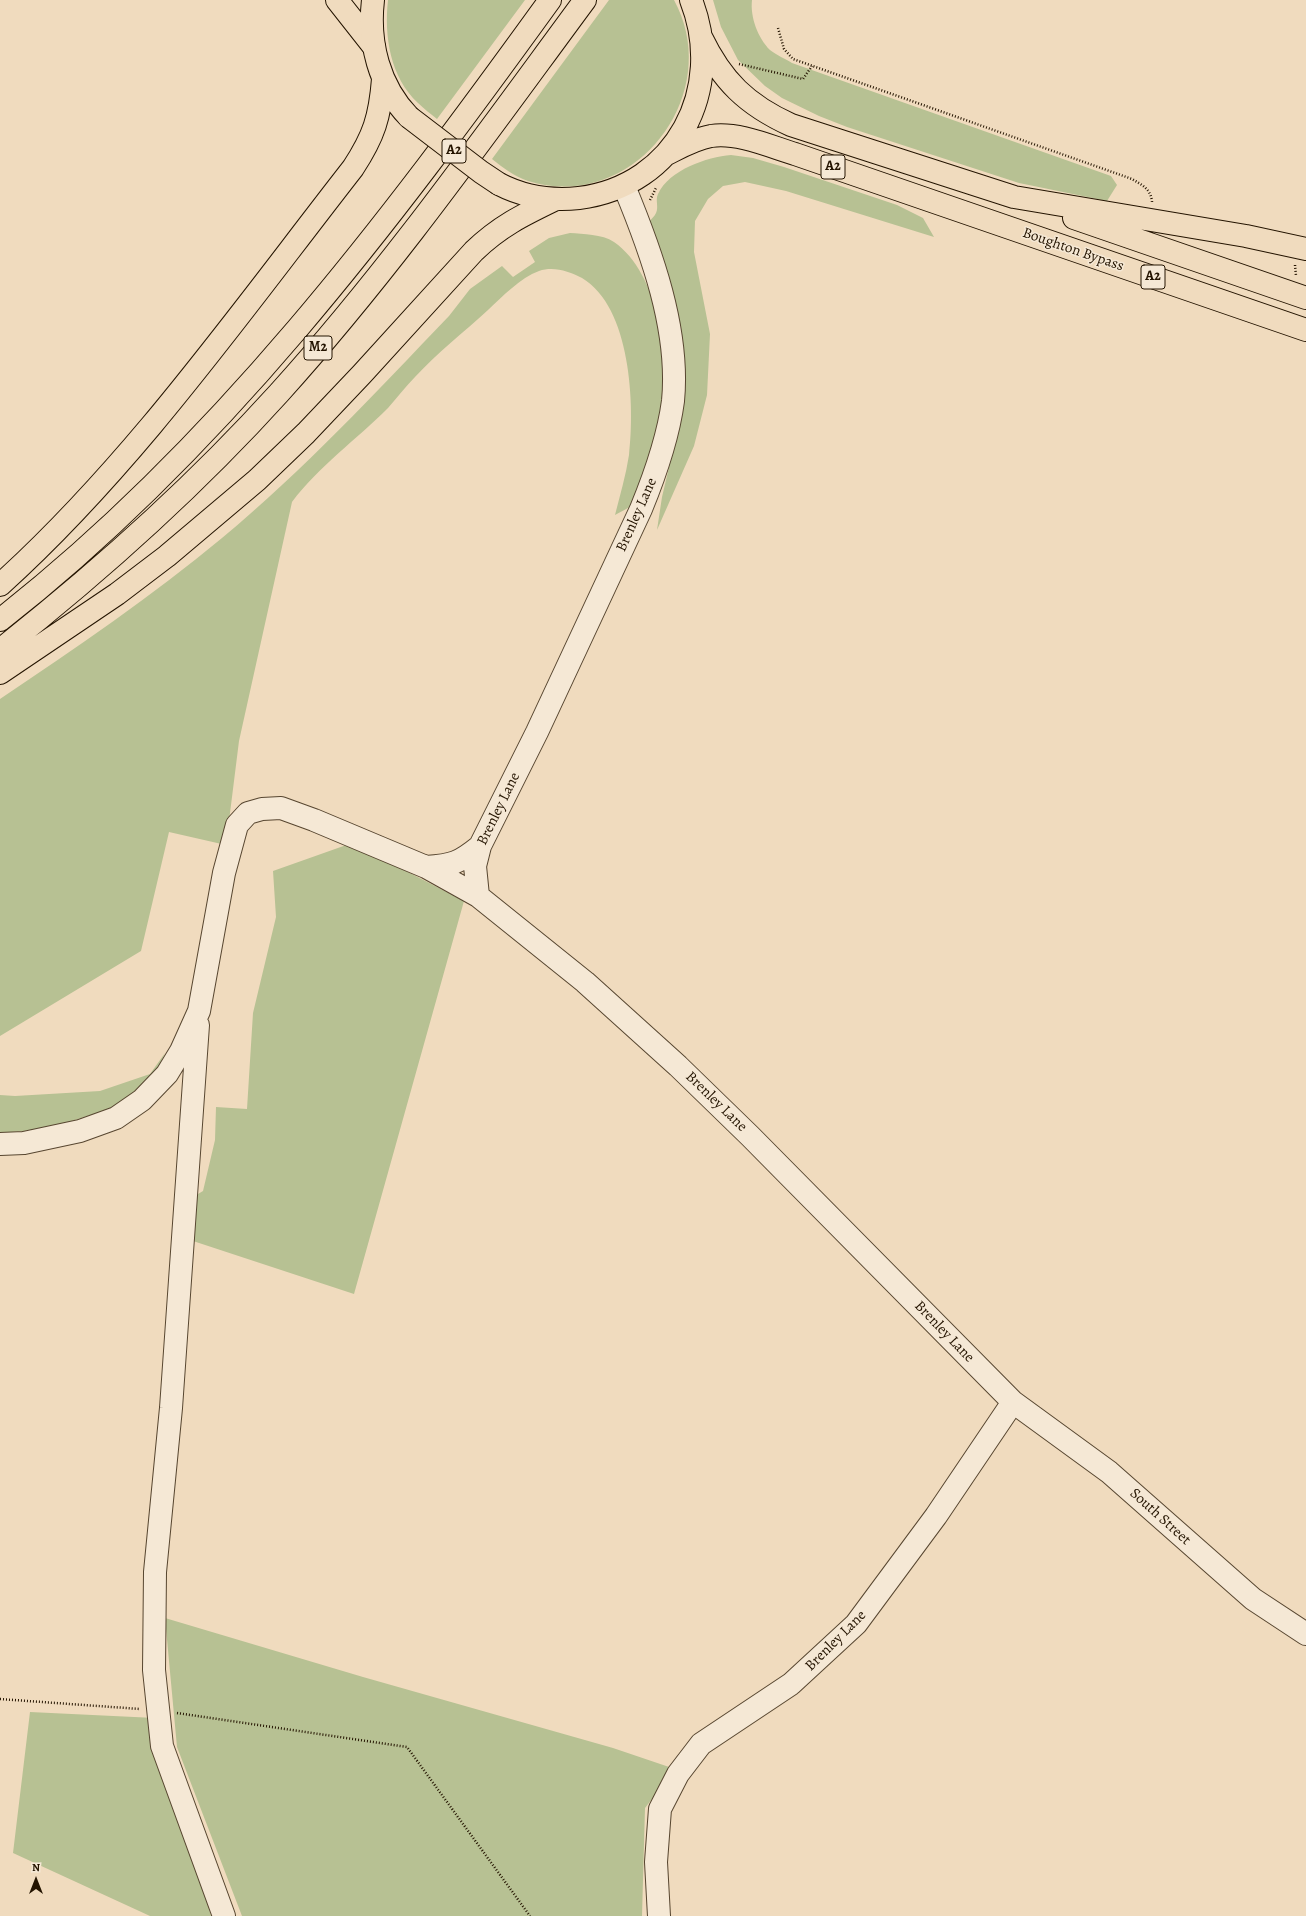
<!DOCTYPE html>
<style>
body{margin:0}
#map{position:relative;width:1306px;height:1916px;overflow:hidden;background:#f0dbbe;font-family:Alegreya,serif}
canvas{display:block}
.north{position:absolute;left:16px;top:1860px;width:40px;height:40px;-webkit-text-stroke:3px #f5e8d5;paint-order:stroke;rotate:0deg;font-size:11px;font-weight:700;line-height:16px;text-align:center;color:#241400}
.north::after{content:'';display:block;margin:auto;width:14px;height:18px;background:#241400;clip-path:polygon(50% 0,100% 100%,50% 72%,0 100%)}
</style>
<div id="map">
<canvas width="1306" height="1916"></canvas>
<div class="north">N</div>
</div>
<script>
const ctx = document.querySelector('canvas').getContext('2d');
ctx.lineJoin = 'round';
function fill(path, color) { ctx.fillStyle = color; ctx.fill(path, 'evenodd'); }
function stroke(path, color, width, dash) { ctx.strokeStyle = color; ctx.lineWidth = width; ctx.lineCap = dash ? 'butt' : 'round'; ctx.setLineDash(dash || []); ctx.stroke(path); }
function drawText(font, color, halo, rows, align = 'center') {
  ctx.font = font + ' Alegreya,serif'; ctx.lineWidth = 3; ctx.setLineDash([]); ctx.textBaseline = 'middle'; ctx.strokeStyle = halo; ctx.fillStyle = color; for (const [text, x, y, turn = 0] of rows) {
    ctx.save(); ctx.translate(x, y); ctx.rotate((+turn || 0) * Math.PI / 180); ctx.textAlign = isNaN(turn) ? turn : align; if (halo) ctx.strokeText(text, 0, 0); ctx.fillText(text, 0, 0); ctx.restore();
  }
}
const green = new Path2D(`
 M388,0H525L437,119C431,114 424,109 418,103C390,77 384,36 388,0Z
 M609,0H674C726,95 633,214 528,181C514,176 503,168 492,159Z
 M713,0H752C750,17 758,38 770,50C776,55 786,59 792,63L1111,176L1117,185L1107,201L1019,183L847,127L819,116L782,98L765,86L738,60L721,27Z
 M731,155L753,158L784,167L897,205L923,218L934,237L786,191L745,182L723,186L708,199L695,221L694,252L710,334L707,395L694,446L657,530L662,497L678,429L649,222C651,219 655,216 656,213C659,207 655,200 658,194C669,170 707,157 731,155Z
 M570,233C583,234 602,234 614,242C659,273 671,361 662,411C659,430 653,448 646,466C643,473 635,501 631,506C627,509 620,512 615,515C620,495 626,475 629,455C635,405 631,307 582,278C569,271 553,266 539,271C520,278 503,296 488,310C464,332 437,353 415,377C405,387 397,398 388,408C356,440 319,466 292,502L239,741L226,845L169,832L141,951L0,1036V699C76,648 152,596 222,538C304,470 376,392 449,316L470,289L502,266L513,277L535,262L529,251L549,238Z
 M352,843L464,901L354,1294L193,1241L188,1200L203,1191L215,1140L216,1107L247,1109L253,1013L276,917L273,871Z
 M165,1053L149,1087L129,1103L46,1129L0,1133V1095L15,1096L100,1091L150,1074Z
 M165,1618L363,1677L613,1748L675,1769L645,1808L642,1916H242L177,1747Z
 M30,1712L155,1718L211,1916H150L13,1853Z`);
const path = new Path2D(`
 M778,28L784,49L793,59L1132,179C1142,185 1151,189 1152,202
 M739,64L803,79L812,66
 M650,200L656,188
 M1295,265L1296,276
 M0,1699L140,1709
 M177,1713L407,1747L530,1916`);
const minor = new Path2D(`
 M426,867C453,865 459,863 480,846
 M478,896L475,866L480,846L537,732L641,509C655,475 668,439 673,401C680,330 651,251 624,186
 M198,1025L171,1408L155,1572L154,1670L162,1746L224,1916
 M0,1144L24,1143L80,1131L116,1118L142,1100L167,1074L181,1051L199,1011L224,873L237,825L248,813L262,809L281,808L314,820L426,867L478,896L585,982L678,1066L750,1136L1013,1402L1109,1472L1253,1599L1306,1634
 M659,1916L656,1862L660,1809L678,1774L701,1744L791,1684L856,1624L936,1516L1013,1402`);
const major = new Path2D(`
 M337,0L374,47`);
const highway = new Path2D(`
 M373,0C368,43 379,86 409,117
 M701,37C722,81 747,105 791,125L1014,197L1246,236L1306,249
 M665,155C679,148 694,139 711,136C738,132 769,146 795,154L1306,330
 M499,184C524,197 550,201 579,198C676,186 726,89 691,0
 M1074,218L1306,298
 M0,585C134,464 242,310 353,168C374,136 380,117 383,79
 M0,620C220,448 388,224 550,0
 M0,650C99,572 194,487 279,393C390,270 486,134 585,0
 M0,673L117,594L167,556L257,480L306,433L362,374L474,251C500,226 523,215 554,200`);
const highwayBridge = new Path2D(`
 M409,117L481,172L499,184`);
const shields = [
 [454,151,24],
 [833,167,24],
 [1153,277,24],
 [318,348,28]
];
const shieldNames = [
 ["A2",454,151],
 ["A2",833,167],
 ["A2",1153,277],
 ["M2",318,348]
];
const streetNames = [
 ["Boughton Bypass",1073,250,19],
 ["Brenley Lane",637,515,-66],
 ["Brenley Lane",499,809,-64],
 ["Brenley Lane",716,1102,44],
 ["Brenley Lane",944,1332,46],
 ["South Street",1160,1517,42],
 ["Brenley Lane",836,1641,-45]
];
fill(green, '#b7c193');
stroke(minor, '#574630', 24);
stroke(major, '#241400', 24);
stroke(highway, '#241400', 24);
stroke(path, '#241400', 2.5, [1, 2]);
stroke(minor, '#f5e8d5', 22);
stroke(major, '#f0dbbe', 22);
stroke(highway, '#f0dbbe', 22);
stroke(highwayBridge, '#241400', 24, []);
stroke(highwayBridge, '#f0dbbe', 22);
for (const [x, y, w] of shields) { const box = new Path2D(); box.roundRect(x - w / 2, y - 12, w, 24, 3); ctx.fillStyle = '#f5e8d5'; ctx.fill(box); stroke(box, '#241400', 1); }
drawText('bold 14px', '#241400', null, shieldNames);
drawText('15px', '#241400', '#f5e8d5', streetNames);
</script>
